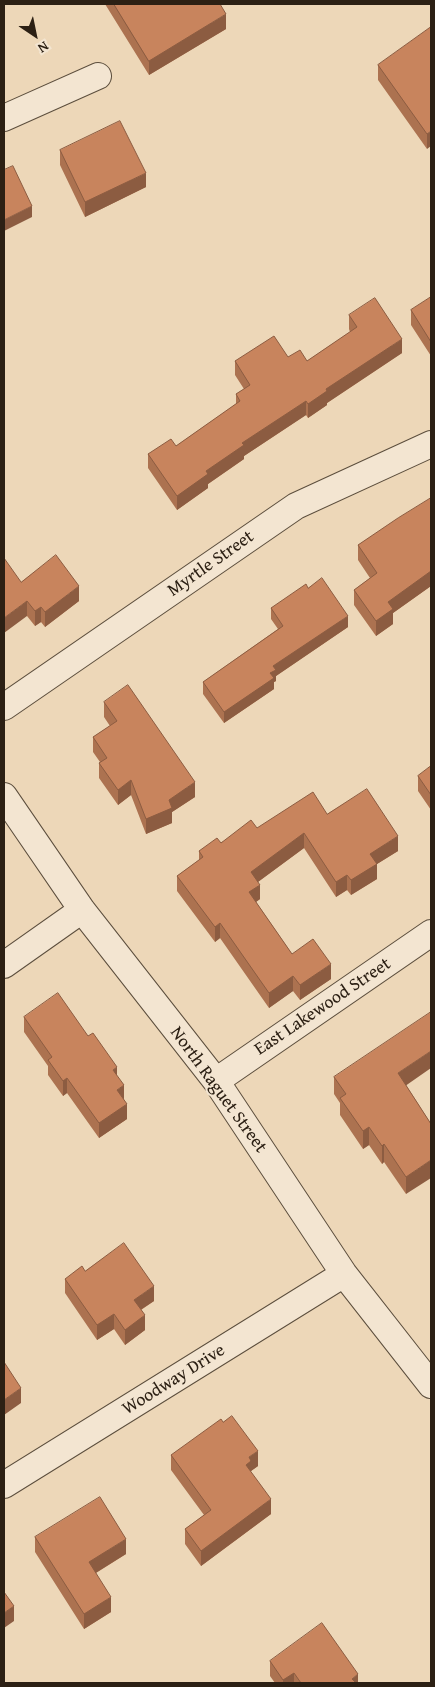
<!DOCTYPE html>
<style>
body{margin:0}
#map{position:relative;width:435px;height:1687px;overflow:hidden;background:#edd7b8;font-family:"Gentium Book Plus",serif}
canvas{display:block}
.frame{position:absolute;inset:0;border:5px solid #2c2014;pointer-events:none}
.north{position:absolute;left:10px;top:10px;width:50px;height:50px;-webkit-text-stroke:4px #f3e5d1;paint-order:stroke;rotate:146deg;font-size:14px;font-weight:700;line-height:20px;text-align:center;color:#2c2014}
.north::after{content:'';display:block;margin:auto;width:18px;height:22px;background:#2c2014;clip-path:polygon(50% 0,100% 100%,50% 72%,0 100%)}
</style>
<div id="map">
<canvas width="435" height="1687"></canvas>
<div class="frame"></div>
<div class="north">N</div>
</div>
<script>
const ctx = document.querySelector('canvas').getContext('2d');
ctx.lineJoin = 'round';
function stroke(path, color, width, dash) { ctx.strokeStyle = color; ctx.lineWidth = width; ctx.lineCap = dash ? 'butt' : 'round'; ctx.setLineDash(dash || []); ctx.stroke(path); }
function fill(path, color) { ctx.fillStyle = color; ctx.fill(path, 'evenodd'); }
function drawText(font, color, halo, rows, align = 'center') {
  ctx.font = font + ' "Gentium Book Plus",serif'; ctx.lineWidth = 4; ctx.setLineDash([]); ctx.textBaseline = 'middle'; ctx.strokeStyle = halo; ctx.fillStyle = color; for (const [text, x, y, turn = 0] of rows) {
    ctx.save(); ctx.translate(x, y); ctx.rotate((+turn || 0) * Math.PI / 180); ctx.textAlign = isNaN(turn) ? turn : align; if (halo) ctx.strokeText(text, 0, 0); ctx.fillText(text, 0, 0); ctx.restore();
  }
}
const street = new Path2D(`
 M4,118L98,76
 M4,707L296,506L431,444
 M4,796L82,910L216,1081L344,1274L431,1385
 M4,965L82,910
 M216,1081L431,933
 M4,1485L344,1274`);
const wall = new Path2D(`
 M105,4H160L161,5L226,29L149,75Z
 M431,27L427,149L378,80V65Z
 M60,150L146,187L85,217L60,165Z
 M431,297V356L411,325V310Z
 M349,315L402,353L327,403V405L308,418L306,415L244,456V459L208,484V488L177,510L148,468V454L176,446L236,404V394L244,389L235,375V361L288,357L307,361L350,332L349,329Z
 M431,498V586L393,613V624L376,636L354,605V590L370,578L358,560V545Z
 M21,582L79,601L45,627L41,622L35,626L27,616Z
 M308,588L348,627L276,676V681L274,682V689L224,723L203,694V682L278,629L271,619V608Z
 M104,702L195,797L172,812V823L146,834L131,795L118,805L99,778V763L100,762L93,752V737L110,726L104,717Z
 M431,766V810L418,791V776Z
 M327,814L398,851L377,864V879L351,895L347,890L336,897L304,848L258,882L260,899L256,902L292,954L331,979L300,1000L293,991L269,1008L220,938L215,942L177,891V876L199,860V851L257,828Z
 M24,1017L88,1036L124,1100L127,1119L99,1138L67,1093L63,1096L48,1075V1066L24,1032Z
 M334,1077L406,1085L431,1124L406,1194L384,1162L382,1164L369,1145L363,1149L340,1115V1103L334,1094Z
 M85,1271L154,1301L141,1310L145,1330L125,1345L114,1329L97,1340L65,1293V1279Z
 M171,1455L258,1466L251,1471V1472L271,1514L201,1566L185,1544V1529L204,1515L171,1470Z
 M35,1537L126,1554L96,1573L111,1612L84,1629L35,1552Z
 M270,1661L358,1683H275L270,1676Z`);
const shadedWall = new Path2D(`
 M226,14V29L149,75V61Z
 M431,131V146L427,149V134Z
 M146,173V187L85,217V202Z
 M32,206V217L4,231V220Z
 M402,339V353L327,403V405L308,418V404L326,389Z
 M306,401V415L244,456V459L208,484V488L177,510V496L206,471L242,443Z
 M431,571V586L393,613V624L376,636V621L388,602Z
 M79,586V601L45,627V612Z
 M27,601V616L4,633V618Z
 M41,607V622L35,626V611Z
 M348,616V627L276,676V681L274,682V689L224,723V712L270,673L273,666Z
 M131,780V795L118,805V790Z
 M195,782V797L172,812V823L146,834V819L169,800Z
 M304,833V848L251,887V872Z
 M398,836V851L377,864V879L351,895V880L370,854Z
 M347,875V890L336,897V882Z
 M260,885V899L249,907V892Z
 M220,923V938L215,942V927Z
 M331,964V979L300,1000V985Z
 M293,976V991L269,1008V993Z
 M431,1051V1068L398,1091V1073Z
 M117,1067V1082L113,1070Z
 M67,1078V1093L63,1096V1081Z
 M124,1085V1100L117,1090Z
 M127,1104V1119L99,1138V1123Z
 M369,1127V1145L363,1149V1131Z
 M384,1144V1162L382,1164V1146Z
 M431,1160V1178L406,1194V1177Z
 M154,1286V1301L134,1314V1300Z
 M114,1314V1329L97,1340V1325Z
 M145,1315V1330L125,1345V1330Z
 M21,1388V1403L4,1415V1400Z
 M258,1451V1466L251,1471V1476L246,1465L249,1457Z
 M271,1499V1514L201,1566V1551Z
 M126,1539V1554L89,1577V1562Z
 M111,1597V1612L84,1629V1614Z
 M14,1606V1621L4,1628V1613Z
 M294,1673V1683H283V1680Z
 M358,1674V1683H352V1679Z`);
const building = new Path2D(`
 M114,4H160L161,5L162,4H220L226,14L149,61Z
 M431,27V131L427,134L378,65Z
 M120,121L146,173L85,202L60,150Z
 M13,166L32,206L4,220V170Z
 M431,297V342L411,310Z
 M375,298L402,339L326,389L327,391L308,404L306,401L242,443L244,445L206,471L208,474L177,496L148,454L171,439L176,446L240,401L236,394L250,385L235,361L274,336L288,357L300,350L307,361L357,327L349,315Z
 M431,498V571L388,602L393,609L376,621L354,590L377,573L358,545L398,518Z
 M56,555L79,586L45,612L41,607L35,611L27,601L4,618V558L21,582Z
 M322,578L348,616L273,666L276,670L270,673L274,678L224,712L203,682L283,626L271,608L306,584L308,588Z
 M128,685L195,782L169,800L172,808L146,819L131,780L118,790L99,763L107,758L93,737L117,721L104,702Z
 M431,766V795L418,776Z
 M367,789L398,836L370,854L377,864L351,880L347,875L336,882L304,833L251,872L260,885L249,892L292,954L313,939L331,964L300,985L293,976L269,993L220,923L215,927L177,876L203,857L199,851L217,838L221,843L251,820L257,828L313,792L327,814Z
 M58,993L88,1036L93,1033L117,1067L113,1070L124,1085L117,1090L127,1104L99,1123L67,1078L63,1081L48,1060L52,1057L24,1017Z
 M431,1012V1051L398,1073L431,1124V1160L406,1177L384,1144L382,1146L369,1127L363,1131L340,1098L346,1094L334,1077Z
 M124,1243L154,1286L134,1300L145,1315L125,1330L114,1314L97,1325L65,1279L82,1266L85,1271Z
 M4,1362L21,1388L4,1400Z
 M232,1416L258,1451L249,1457L251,1461L246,1465L271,1499L201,1551L185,1529L211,1510L171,1455L221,1419L223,1422Z
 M100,1497L126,1539L89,1562L111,1597L84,1614L35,1537Z
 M4,1592L14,1606L4,1613Z
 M322,1623L358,1674L352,1679L356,1683H301L294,1673L283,1680L270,1661Z`);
const streetNames = [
 ["Myrtle Street",211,564,-35],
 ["East Lakewood Street",323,1007,-34],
 ["North Raguet Street",218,1090,54],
 ["Woodway Drive",174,1380,-32]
];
stroke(street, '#5c4e3d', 28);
stroke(street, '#f3e5d1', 26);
fill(wall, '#ac7250');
fill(shadedWall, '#8c5c41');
fill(building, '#c8845d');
stroke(building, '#8c5c41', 1);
drawText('18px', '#2c2014', '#f3e5d1', streetNames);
</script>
